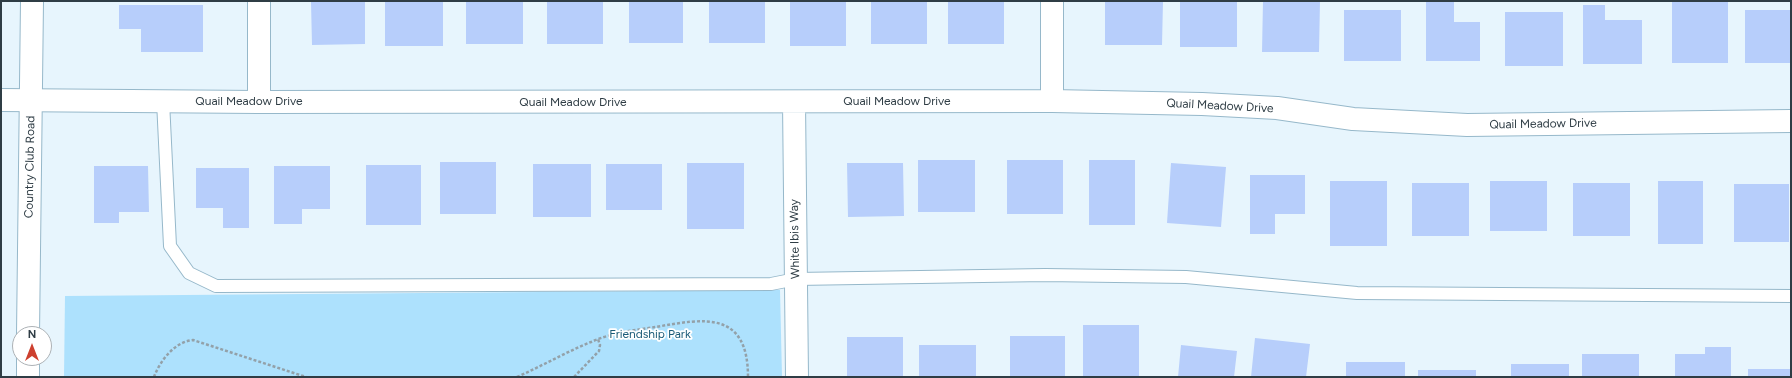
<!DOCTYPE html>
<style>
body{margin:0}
#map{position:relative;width:1792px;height:378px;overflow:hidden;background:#e7f5fd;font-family:Figtree,sans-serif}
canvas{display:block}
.frame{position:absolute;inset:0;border:2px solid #2f3d45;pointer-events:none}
.north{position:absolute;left:12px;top:326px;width:40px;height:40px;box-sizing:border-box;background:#fff;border:1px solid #acb1b5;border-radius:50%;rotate:0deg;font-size:11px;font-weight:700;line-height:16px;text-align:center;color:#2f3d45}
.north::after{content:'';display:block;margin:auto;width:14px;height:18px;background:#cd402f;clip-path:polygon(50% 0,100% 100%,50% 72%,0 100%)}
</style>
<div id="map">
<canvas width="1792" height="378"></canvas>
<div class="frame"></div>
<div class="north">N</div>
</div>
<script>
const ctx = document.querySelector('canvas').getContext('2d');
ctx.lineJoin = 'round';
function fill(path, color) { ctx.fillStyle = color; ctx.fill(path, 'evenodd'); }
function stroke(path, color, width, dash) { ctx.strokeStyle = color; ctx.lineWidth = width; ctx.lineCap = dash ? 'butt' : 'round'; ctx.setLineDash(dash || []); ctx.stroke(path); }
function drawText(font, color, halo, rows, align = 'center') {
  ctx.font = font + ' Figtree,sans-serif'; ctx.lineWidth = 3.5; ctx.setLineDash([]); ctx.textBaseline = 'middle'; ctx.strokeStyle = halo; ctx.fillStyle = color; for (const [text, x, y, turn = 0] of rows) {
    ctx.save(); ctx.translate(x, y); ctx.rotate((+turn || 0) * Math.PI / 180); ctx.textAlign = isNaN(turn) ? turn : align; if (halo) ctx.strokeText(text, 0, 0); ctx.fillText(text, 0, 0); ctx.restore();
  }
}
const green = new Path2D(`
 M780,290L782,377H64L65,296Z`);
const building = new Path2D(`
 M365,1V44L312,45L311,2Z
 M385,1H443V46H385Z
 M466,1H523V44H466Z
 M547,1H603V44H547Z
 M629,1H683V43H629Z
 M709,1H765V43H709Z
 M790,1H846V46H790Z
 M871,1H927V44H871Z
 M948,1H1004V44H948Z
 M1105,1H1163L1162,45H1105Z
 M1180,1H1237V47H1180Z
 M1263,1H1320L1319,52H1262Z
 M1426,1H1454V22H1480V61H1426Z
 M1672,1L1728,2V63H1672Z
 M119,5H203V52H141V29H119Z
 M1583,5H1605V20H1642V64H1583Z
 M1344,10H1401V61H1344Z
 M1745,10H1791V63H1745Z
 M1505,12H1563V66H1505Z
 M918,160H975V212H918Z
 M1007,160H1063V214H1007Z
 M1089,160H1135V225H1089Z
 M440,162H496V214H440Z
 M687,163H744V229H687Z
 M847,163H903L904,216L848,217Z
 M1171,163L1226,167L1221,227L1167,223Z
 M533,164H591V217H533Z
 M606,164H662V210H606Z
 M366,165H421V225H366Z
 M94,166H148L149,212H119V223H94Z
 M274,166H330V209H302V224H274Z
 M196,168H249V228H223V208H196Z
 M1250,175H1305V214H1275V234H1250Z
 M1330,181H1387V246H1330Z
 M1490,181H1547V231H1490Z
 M1658,181H1703V244H1658Z
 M1412,183H1469V236H1412Z
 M1573,183H1630V236H1573Z
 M1734,184H1789V242H1734Z
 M1083,325H1139V377H1083Z
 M1010,336H1065V377H1010Z
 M847,337H903V377H847Z
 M1255,338L1310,344L1306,377H1251Z
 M919,345H976V377H919Z
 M1181,345L1237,351L1234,377H1178Z
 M1705,347H1731V377H1675V354H1705Z
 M1582,354H1639V377H1582Z
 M1346,362H1405V377H1346Z
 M1511,364H1569V377H1511Z
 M1748,369H1791V377H1748Z
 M1418,370H1476V377H1418Z`);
const path = new Path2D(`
 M154,377C160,361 174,342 193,340L306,377
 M517,377C542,366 566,352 591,342C611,333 634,330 656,327C705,318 748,311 748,377
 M574,377L599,351L600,345L598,339`);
const service = new Path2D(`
 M163,101L170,246L189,273L216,286L771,284L796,279L1045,275L1186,277L1357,293L1791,296`);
const minor = new Path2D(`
 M259,1V102
 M1,100L259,102L1052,101L1202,104L1277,108L1353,119L1467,125L1791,121
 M1052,101V1
 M794,102L797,377`);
const secondary = new Path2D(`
 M28,334L32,1
 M28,377V358`);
const streetNames = [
 ["Quail Meadow Drive",249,101],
 ["Quail Meadow Drive",897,101],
 ["Quail Meadow Drive",573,102],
 ["Quail Meadow Drive",1220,106,3],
 ["Quail Meadow Drive",1543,124,-1],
 ["Country Club Road",30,167,-89],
 ["White Ibis Way",795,239,-91]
];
const parkNames = [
 ["Friendship Park",650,334]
];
fill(green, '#ade1fd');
fill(building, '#b7cefb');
stroke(service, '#96b8ca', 14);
stroke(minor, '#96b8ca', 24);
stroke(secondary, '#96b8ca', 24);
stroke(path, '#93a1a9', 2.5, [3, 2]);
stroke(service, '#fff', 12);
stroke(minor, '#fff', 22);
stroke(secondary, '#fff', 22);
drawText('12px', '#2f3d45', '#fff', streetNames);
drawText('12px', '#1b5b78', '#fff', parkNames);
</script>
